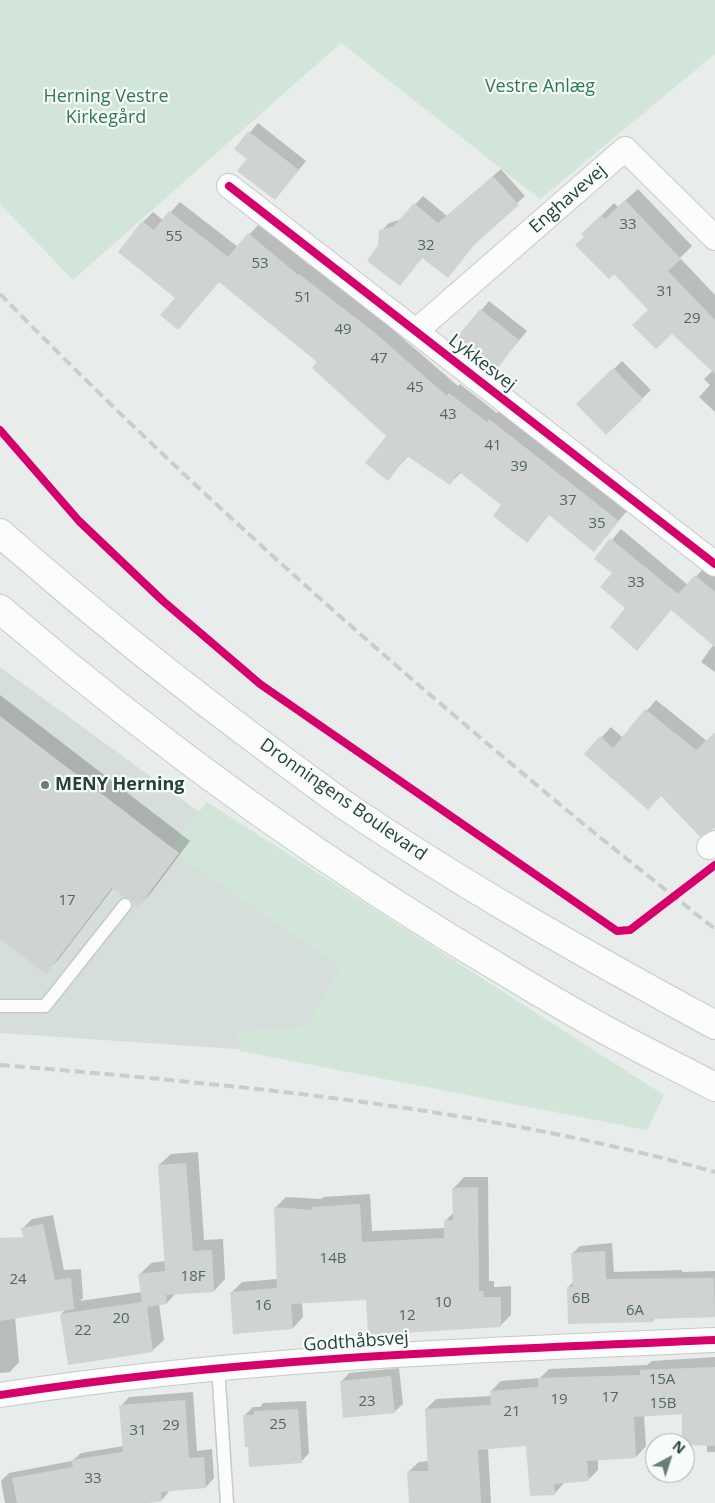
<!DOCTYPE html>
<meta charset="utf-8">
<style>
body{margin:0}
#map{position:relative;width:715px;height:1503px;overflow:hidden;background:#e8edeb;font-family:"Open Sans",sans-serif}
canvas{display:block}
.north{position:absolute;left:645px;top:1433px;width:50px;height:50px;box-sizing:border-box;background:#f7fbf9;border:1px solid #a3b1ad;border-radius:50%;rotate:40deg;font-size:14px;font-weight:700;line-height:20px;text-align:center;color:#24423a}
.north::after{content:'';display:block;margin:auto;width:18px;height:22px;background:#697e78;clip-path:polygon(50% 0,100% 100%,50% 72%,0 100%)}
</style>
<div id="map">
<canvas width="715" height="1503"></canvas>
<div class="north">N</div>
</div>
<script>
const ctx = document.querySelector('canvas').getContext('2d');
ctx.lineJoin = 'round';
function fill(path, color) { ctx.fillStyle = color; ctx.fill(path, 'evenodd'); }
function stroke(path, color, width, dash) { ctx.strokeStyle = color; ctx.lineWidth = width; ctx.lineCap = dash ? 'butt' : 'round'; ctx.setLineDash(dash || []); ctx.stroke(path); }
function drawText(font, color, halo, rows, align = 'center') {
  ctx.font = font + ' "Open Sans",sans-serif'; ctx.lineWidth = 4.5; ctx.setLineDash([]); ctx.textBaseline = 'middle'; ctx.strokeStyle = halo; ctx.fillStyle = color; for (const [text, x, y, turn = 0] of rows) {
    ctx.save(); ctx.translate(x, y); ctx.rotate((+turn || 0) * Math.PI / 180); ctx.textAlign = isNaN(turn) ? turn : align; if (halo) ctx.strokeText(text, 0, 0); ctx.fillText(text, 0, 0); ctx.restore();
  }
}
const built = new Path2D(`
 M0,667L380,943L309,1054L0,1033Z`);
const green = new Path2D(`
 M0,0H715V54L540,199L341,43L73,280L0,204Z
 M207,802L664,1095L647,1130L240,1051L236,1032L307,1026L341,966L168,849Z`);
const shadow = new Path2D(`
 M258,123L306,161L275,199L248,159L236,149Z
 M501,169L525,196L480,237L448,276L423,257L400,284L379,246L381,231L389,223L402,219L423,196L447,216Z
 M638,189L692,246L680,258L715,295V412L699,397L710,385L704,379L713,370L649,310L585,237L595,222L614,203L618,207Z
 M180,202L238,247L259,224L309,265L310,264L385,323L458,386L460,384L497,413L500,410L628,510L594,550L550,514L527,541L503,505L461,472L450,484L409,455L388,479V436L319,361L220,281L178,328L176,297L143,222L153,212L163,220Z
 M489,301L527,331L497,367L459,337Z
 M622,361L651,390L606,433L578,404Z
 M621,529L688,585L706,566L715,574V672L701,662L714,644L672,609L646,639L627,608L614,573L596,559Z
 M0,695L190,841L150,894L138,906L130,897L114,887L58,960L46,972L0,937Z
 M656,700L707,741L715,733V827L662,795L586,754L611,727L623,738Z
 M198,1152L204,1240L223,1239L225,1279L214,1291L176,1293L167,1303L159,1304L164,1340L152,1351L61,1314L66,1309L15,1317L19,1362L10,1372L0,1373V1252L25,1240L22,1229L32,1219L53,1215L64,1270L81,1269L83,1298L80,1301L142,1292L139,1275L151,1263L165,1261L159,1165L171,1154Z
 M464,1177H488L489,1281H494V1287L511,1286V1315L500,1326L367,1299L302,1302L303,1317L293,1328L232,1292L242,1282L277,1279L275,1208L286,1197L321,1199L324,1197L370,1194L372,1231L445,1228V1221L454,1212V1188Z
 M612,1243L614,1272L682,1270V1272L715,1271V1317L655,1318L653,1321L568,1287L574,1281L572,1254L580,1246Z
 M715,1357V1452H707V1445L683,1443V1413L644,1415L646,1446L636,1457L598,1459V1470L588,1480L565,1482L555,1493L527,1445L488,1448L491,1503H410L408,1472L419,1462L429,1461L426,1409L436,1399L491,1396V1391L501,1381L540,1378L549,1369L647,1365L652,1361Z
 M399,1368L403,1404L394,1412L341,1382L349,1373Z
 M193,1392L197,1451L212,1449L214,1478L206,1487L170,1490L162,1500L140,1503H5L1,1481L9,1473L72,1461L81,1453L124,1446L121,1406L129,1397Z
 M306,1401L309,1453L301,1462L249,1446L244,1416L253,1407H260L263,1403Z`);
const building = new Path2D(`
 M248,131L299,170L275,200L237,171L247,159L234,149Z
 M493,176L519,205L475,244L448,278L422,258L400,286L367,261L378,245L379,230L394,226L414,203L438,223Z
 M625,200L681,259L668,271L715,320V374L672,334L656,349L632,325L648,310L614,274L609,279L575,245L584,237L581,234L601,215L605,219Z
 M169,211L228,257L248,233L298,275L299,274L375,333L447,396L449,393L487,422L489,419L619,521L594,552L549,515L527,543L493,516L501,505L459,472L450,485L407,456L388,481L365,463L386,436L312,368L317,362L219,282L178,330L160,315L175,298L118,252L142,221L154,230Z
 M480,309L519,340L497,369L457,337Z
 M613,368L643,399L606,435L576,404Z
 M610,538L678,594L695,575L715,592V647L671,610L637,651L610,627L625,608L600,587L612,573L594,559Z
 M645,709L696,750L715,732V828L700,837L661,796L648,810L584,754L600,736L613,748Z
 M0,716L179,853L138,908L130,898L124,897L112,888L46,974L0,939Z
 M186,1163L193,1251L212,1250L214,1292L166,1295L167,1304L147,1307L153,1352L68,1365L60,1314L142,1302L138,1274L165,1271L158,1165Z
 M478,1187L479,1291H484L483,1297H501V1327L368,1335L366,1300L291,1304L293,1329L233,1334L230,1292L277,1288L274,1207L312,1210V1207L360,1204L362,1242L444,1238V1220H453L452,1188Z
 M43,1224L55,1280L71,1278L74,1309L0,1321V1238L23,1237L21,1228Z
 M605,1251L606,1279L714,1278L715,1317L653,1319V1322L568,1324L567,1287H573L571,1253Z
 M715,1367V1446L685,1445V1443H682V1414L634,1417L636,1458L587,1461L589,1481L554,1484L555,1495L530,1496L526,1446L478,1450L481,1503H409L407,1471H428L425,1409L491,1405L490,1391L538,1387V1378L640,1375V1370Z
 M391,1376L395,1413L343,1418L340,1381Z
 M185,1400L189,1458L204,1457L206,1488L161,1492L162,1501L149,1503H17L12,1478L73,1467L71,1460L123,1452L119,1405Z
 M298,1409L302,1463L249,1467L248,1447H245L243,1415H254V1411Z`);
const lane = new Path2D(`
 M0,1006H45L125,905
 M218,1367L227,1503`);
const street = new Path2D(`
 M229,186L715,564
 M416,331L625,149L715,238
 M709,847L715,843
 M0,1395C237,1358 476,1350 715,1340`);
const secondary = new Path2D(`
 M0,533C89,611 181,685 276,755C298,771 320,788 343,804C462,885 588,956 715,1025
 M0,609C160,746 332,870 514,977C542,994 571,1011 600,1027C638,1048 677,1067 715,1087`);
const rail = new Path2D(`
 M0,294C170,468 352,631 539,787C597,836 656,882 715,929
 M0,1065C240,1085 482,1107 715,1172`);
const cycleway = new Path2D(`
 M229,186L715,564
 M0,430L79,521L163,601L260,684L617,931L630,930L715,865
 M0,1395C237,1358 476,1350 715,1340`);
const markers = [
 [45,785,5,"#697e78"]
];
const numberNames = [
 ["33",628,225],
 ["55",174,237],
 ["32",426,246],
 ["53",260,264],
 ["31",665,292],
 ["51",303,298],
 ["29",692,319],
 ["49",343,330],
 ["47",379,359],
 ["45",415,388],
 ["43",448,415],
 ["41",493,446],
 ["39",519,467],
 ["37",568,501],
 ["35",597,524],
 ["33",636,583],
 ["17",67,901],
 ["14B",333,1259],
 ["18F",193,1277],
 ["24",18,1280],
 ["6B",581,1299],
 ["10",443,1303],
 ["16",263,1306],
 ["6A",635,1311],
 ["12",407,1316],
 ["20",121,1319],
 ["22",83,1331],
 ["15A",662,1380],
 ["17",610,1398],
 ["19",559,1400],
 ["23",367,1402],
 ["15B",663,1404],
 ["21",512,1412],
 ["25",278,1425],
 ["29",171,1426],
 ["31",138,1431],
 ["33",93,1479]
];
const parkNames = [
 ["Vestre Anlæg",540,87],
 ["Herning Vestre",106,97],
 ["Kirkegård",106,118]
];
const streetNames = [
 ["Enghavevej",568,199,-41],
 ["Lykkesvej",482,363,38],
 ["Dronningens Boulevard",343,800,35],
 ["Godthåbsvej",356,1342,-4]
];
const poiNames = [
 ["MENY Herning",55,785]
];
fill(built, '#d6dedb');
fill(green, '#d1e6d8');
fill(shadow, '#0003');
fill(building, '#cfd4d2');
stroke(lane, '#c5cac8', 15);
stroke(street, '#c5cac8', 26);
stroke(secondary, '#c3cbc8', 30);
stroke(lane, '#fcfcfc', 12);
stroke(street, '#fcfcfc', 24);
stroke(secondary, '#fcfcfc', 28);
stroke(rail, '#c9cdcc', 4, [10, 5]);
stroke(cycleway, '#d6006c', 8);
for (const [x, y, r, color] of markers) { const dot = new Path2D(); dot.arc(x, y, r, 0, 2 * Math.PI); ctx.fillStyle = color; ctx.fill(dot); stroke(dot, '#f7fbf9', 2); }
drawText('15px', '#506761', null, numberNames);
drawText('18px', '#2d7a4b', '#f7fbf9', parkNames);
drawText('18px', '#24423a', '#f7fbf9', streetNames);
drawText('bold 18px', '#24423a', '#f7fbf9', poiNames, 'left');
</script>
